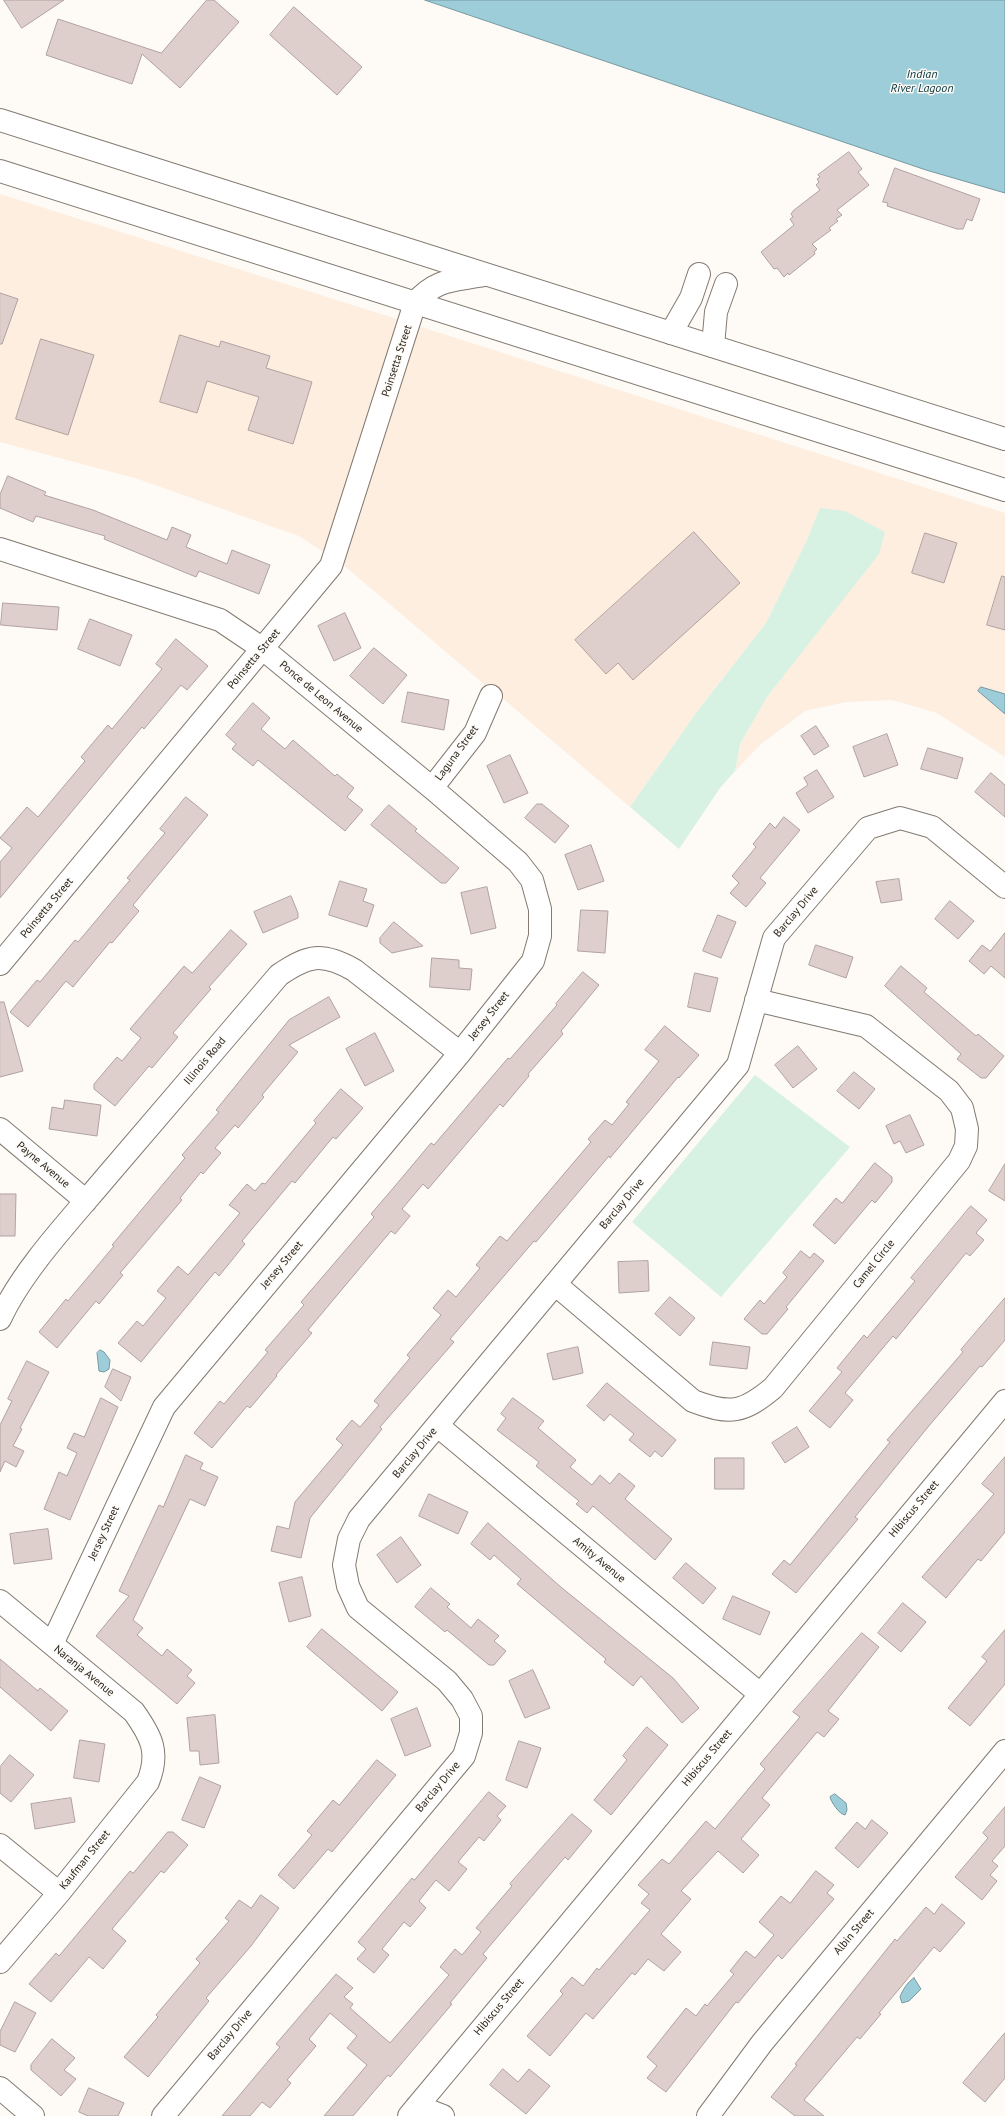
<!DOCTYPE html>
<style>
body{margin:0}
canvas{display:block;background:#fefaf6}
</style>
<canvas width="1005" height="2116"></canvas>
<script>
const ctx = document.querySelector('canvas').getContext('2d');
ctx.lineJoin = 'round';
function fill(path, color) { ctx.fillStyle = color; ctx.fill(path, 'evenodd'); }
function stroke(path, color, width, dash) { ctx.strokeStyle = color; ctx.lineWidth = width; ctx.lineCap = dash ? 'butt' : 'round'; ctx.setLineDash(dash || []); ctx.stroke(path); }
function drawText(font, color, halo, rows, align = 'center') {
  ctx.font = font + ' "PT Sans",sans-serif'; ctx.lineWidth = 3; ctx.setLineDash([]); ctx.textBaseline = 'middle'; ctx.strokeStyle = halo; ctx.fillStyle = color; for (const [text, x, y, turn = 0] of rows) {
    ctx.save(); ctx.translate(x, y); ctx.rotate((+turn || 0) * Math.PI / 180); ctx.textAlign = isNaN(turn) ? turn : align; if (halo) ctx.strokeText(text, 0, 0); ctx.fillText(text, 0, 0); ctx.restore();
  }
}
const built = new Path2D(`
 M0,194L400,320L325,553L299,536L138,479L0,442Z
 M418,326L1005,513V694L981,687L979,691L1005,714V757L937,713L892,700L846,702L805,711L761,744L735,771L740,744L767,697L837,607L820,508L806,542L766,623L696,713L630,807L501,697L502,692L485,685L341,563Z`);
const green = new Path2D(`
 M820,508L845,511L885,532L879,554L767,697L740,744L735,771L720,788L679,849L630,807L696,713L766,623L806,542Z
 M755,1075L850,1147L721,1297L632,1222Z`);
const water = new Path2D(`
 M425,0H1005V193L926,170Z
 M981,687L1005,694V714L978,691Z
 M100,1350L104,1352L110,1360L109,1369L104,1372L99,1371L97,1353Z
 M835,1794L846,1803L847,1810L845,1815C839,1814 831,1802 830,1797Z
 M914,1978L921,1989L909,2001L902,2003L900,1997C902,1991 908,1981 914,1978Z`);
const building = new Path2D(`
 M4,0H64L22,28Z
 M207,0H214L239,22L180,88L142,54L132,84L46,55L58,19L161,53Z
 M294,7L362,67L337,95L270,35Z
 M849,152L862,169L858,172L869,185L837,210L842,215L836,219L838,221L829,228L831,230L812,244L817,249L814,252L815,254L789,275L788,273L784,277L777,268L774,269L761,252L794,225L790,219L793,217L791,214L794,210L820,190L816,185L819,182L817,179L820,177L818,175Z
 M895,168L980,199L972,221L967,219L963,229H957L887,206L888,203L883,202Z
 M0,293L18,299L2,344H0Z
 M180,335L219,347L221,341L270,356L266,368L312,382L293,444L248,430L259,397L207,381L197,413L160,402Z
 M41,339L94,355L68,435L16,419Z
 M8,476L46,492L44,495L93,510L167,540L172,527L191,535L186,547L227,564L232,550L270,565L259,594L199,571L196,577L104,539L105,536L36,516L33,522L0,508V495Z
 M694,532L740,583L633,680L618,663L606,674L575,640Z
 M925,533L957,543L944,583L912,573Z
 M1002,576L1005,577V630L987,625Z
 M3,603L59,607L57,630L1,625Z
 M345,613L361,648L334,661L318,626Z
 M90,619L132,635L120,666L78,649Z
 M176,639L208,666L187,690L181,685L144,729L142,727L0,898V862L12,848L0,838L27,807L38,817L85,761L81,757L108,725L112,729L162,669L156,664Z
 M374,648L407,675L383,704L350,676Z
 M408,692L449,700L444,730L402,722Z
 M253,703L270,718L261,729L285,749L293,740L335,776L337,774L354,788L347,797L363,810L345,831L258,760L253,766L232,749L236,744L226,735Z
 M816,726L829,746L814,755L801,736Z
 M887,734L898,765L864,777L853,747Z
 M928,748L963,758L957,779L921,769Z
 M510,755L528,793L504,803L487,766Z
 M817,770L834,797L808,813L796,793L808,785L804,778Z
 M991,773L1005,785V817L975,792Z
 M186,797L208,815L133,905L139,911L112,943L110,942L73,987L66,981L28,1027L10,1012L37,980L40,982L75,940L78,942L130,880L127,878L165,833L160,829Z
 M537,804H542L569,826L555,843L525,818Z
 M389,805L417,829L415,831L459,868L446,883H441L371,825Z
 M784,817L800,830L760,878L766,883L746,907L730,893L739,883L732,876L756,847L753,844L770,823L775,828Z
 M591,845L604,881L578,890L565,855Z
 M899,879L902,900L881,903L876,882Z
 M340,881L367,889L363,901L374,905L367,927L329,915Z
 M487,887L496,928L471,934L461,893Z
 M291,896L298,913V918L263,933L254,912Z
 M950,901L974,921L958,939L935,919Z
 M581,910L608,911L605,953L578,951Z
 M718,915L736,922L721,958L703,951Z
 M394,922L423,946L392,953L380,943V938Z
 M231,930L247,944L209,987L211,989L173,1033L178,1037L152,1068L149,1066L115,1106L94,1089V1084L117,1057L122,1061L141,1038L130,1029L184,966L192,973Z
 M1005,933V978L991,966L984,974L969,961L982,945L990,951Z
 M816,945L853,957L846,978L809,965Z
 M432,958L459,960V968L472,969L470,990L430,987Z
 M901,966L927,988L924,992L976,1036L978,1034L1004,1056L986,1078H981L957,1059L961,1054L885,986Z
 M583,972L599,985L561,1031L563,1034L528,1074L529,1076L503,1107L500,1104L428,1189L423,1184L402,1209L410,1216L395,1234L391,1231L354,1275L308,1330L312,1333L276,1375L277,1376L250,1408L247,1406L212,1448L194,1433L220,1401L224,1404L268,1352L265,1350L304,1305L301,1302L374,1217L371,1214L395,1186L431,1143L434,1145L508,1058L510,1059L557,1005L556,1004Z
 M695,973L718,978L710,1012L688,1007Z
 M329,997L340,1017L289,1045L298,1052L262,1095L264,1097L238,1128L235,1125L215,1148L221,1153L203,1174L201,1172L180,1198L182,1200L120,1273L123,1275L99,1304L96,1301L57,1348L39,1332L66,1299L68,1301L114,1246L112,1245L185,1158L182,1155L219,1112L216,1110L289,1020Z
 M0,1002H4L23,1071L0,1077Z
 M665,1026L699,1055L679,1078L678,1077L610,1158L609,1156L536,1242L534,1241L450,1339L454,1342L380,1427L382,1429L310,1518L301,1558L271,1551L277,1526L289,1529L295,1502L343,1445L336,1439L352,1420L360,1427L379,1405L374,1401L410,1358L407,1355L441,1315L433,1308L448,1290L456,1297L480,1268L476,1265L500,1236L507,1241L591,1142L588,1139L605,1120L612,1125L629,1104L626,1102L659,1061L645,1050Z
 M375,1033L394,1071L365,1086L346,1049Z
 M798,1046L817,1069L793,1088L775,1065Z
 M854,1072L875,1089L859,1109L837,1091Z
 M341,1089L363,1108L336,1139L333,1137L295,1183L292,1181L242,1241L245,1244L219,1276L215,1272L141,1362L118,1343L137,1321L143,1326L166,1298L157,1291L178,1266L188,1275L240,1213L229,1205L247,1184L255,1191L262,1183L265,1184L316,1123L314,1121Z
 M65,1100L101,1105L97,1136L49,1129L52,1107L63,1109Z
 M910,1115L924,1145L906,1153L900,1141L894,1144L886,1126Z
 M875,1163L892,1177V1182L875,1203L872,1200L835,1244L813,1225L836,1198L842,1203Z
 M1005,1164V1201L989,1191Z
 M0,1194H16L15,1236H0Z
 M971,1206L987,1220L976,1233L984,1240L970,1256L966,1253L896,1339L893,1336L845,1393L853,1400L830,1428L809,1411L842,1372L837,1368L864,1335L867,1338L915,1281L911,1278Z
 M801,1251L810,1258L814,1253L824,1261L786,1307L788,1309L767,1334H762L744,1319L760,1300L764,1304L787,1277L783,1273Z
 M648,1261L649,1291L619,1293L618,1262Z
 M670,1297L695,1318L680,1336L655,1314Z
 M1005,1298V1340L982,1367L980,1366L928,1427L855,1517L858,1519L796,1593L772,1574L784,1560L790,1565L890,1442L887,1440L963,1352L961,1350Z
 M713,1342L750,1347L747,1369L710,1365Z
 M578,1347L583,1373L553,1380L547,1354Z
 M27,1361L49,1372L20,1428L22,1429L13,1446L24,1451L16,1467L5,1461L0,1472V1425L12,1401L8,1399Z
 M113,1369L131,1377L121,1401L105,1387Z
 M607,1383L676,1440L662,1457L655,1451L650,1457L629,1440L634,1434L610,1414L604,1421L587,1406Z
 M101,1398L118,1407L70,1520L44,1509L59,1472L67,1476L77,1453L67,1448L74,1433L84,1437Z
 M513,1398L544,1421L538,1428L576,1460L570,1467L592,1485L600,1475L610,1484L619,1473L635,1486L625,1499L672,1539L655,1560L593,1506L587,1513L576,1504L579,1501L536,1466L539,1462L497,1430L506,1418L501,1414Z
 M797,1427L809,1447L785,1463L772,1443Z
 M186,1455L203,1463L200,1469L218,1477L205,1506L190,1499L133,1620L143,1628L137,1635L162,1656L167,1649L192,1670L187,1676L195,1683L177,1704L96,1636L129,1596L119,1591L159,1505L163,1507Z
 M1005,1457V1532L981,1561L978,1559L946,1598L922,1577L994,1494L982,1484Z
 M715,1458H744V1489H715Z
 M429,1494L468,1512L458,1534L419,1516Z
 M488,1523L562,1588L673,1678L699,1708L682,1723L641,1676L633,1686L604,1662L606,1659L517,1584L521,1579L494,1555L490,1560L471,1544Z
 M48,1529L52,1559L14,1564L10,1534Z
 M401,1537L421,1565L397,1583L377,1555Z
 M686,1563L716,1588L703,1604L673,1578Z
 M302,1577L311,1616L289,1622L279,1583Z
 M431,1588L450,1604L447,1607L471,1628L478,1619L499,1636L494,1641L506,1651L494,1665H489L447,1630L445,1632L415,1607Z
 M733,1596L770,1612L760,1635L723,1619Z
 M903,1603L926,1622L901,1652L878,1633Z
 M322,1629L398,1692L382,1711L307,1647Z
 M1005,1630V1684L970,1726L948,1708L987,1661L982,1657Z
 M862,1633L879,1647L828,1711L839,1719L824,1737L817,1732L762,1798L770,1805L741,1839L759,1855L743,1873L718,1851L681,1891L691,1899L661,1934L681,1952L664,1971L648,1959L635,1975L632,1973L593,2019L586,2013L550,2056L527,2036L563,1994L560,1991L572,1977L583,1986L597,1968L599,1970L650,1910L641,1903L649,1894L638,1885L662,1859L669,1864L706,1821L715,1829L765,1769L760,1764L800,1717L793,1712Z
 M0,1659L38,1691L40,1688L68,1711L51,1731L0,1687Z
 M533,1670L550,1708L525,1718L509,1681Z
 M417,1708L431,1746L405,1756L391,1719Z
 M215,1715L219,1763L200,1765L199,1751H190L187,1718Z
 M647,1727L668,1745L611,1815L594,1800L627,1760L623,1756Z
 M80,1740L105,1744L99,1782L74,1778Z
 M519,1741L541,1748L527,1788L506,1780Z
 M10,1755L34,1775L11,1802L0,1793V1767Z
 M377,1760L396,1775L332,1852L328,1849L294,1889L278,1875L312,1835L307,1831L333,1800L339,1805Z
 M200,1777L221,1786L204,1828L182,1820Z
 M489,1792L506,1806L497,1816L501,1820L484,1841L479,1837L458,1862L467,1869L449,1891L436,1880L419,1901L426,1908L410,1927L404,1922L382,1949L389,1955L374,1973L357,1959L366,1949L358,1942L412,1878L414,1880Z
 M71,1798L75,1822L35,1829L31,1804Z
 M1005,1807V1846L992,1861L998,1866L990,1875L997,1881L982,1900L955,1877L988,1838L983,1833Z
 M572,1814L592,1831L568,1860L565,1857L483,1954L487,1958L450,2003L452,2004L390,2077L388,2075L353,2116H324L367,2065L347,2048L357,2036L330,2013L309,2039L316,2046L287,2080L291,2083L270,2108L262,2102L250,2116H222L280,2047L276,2044L336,1974L353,1988L344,1997L353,2004L350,2008L390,2043L449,1975L440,1967L455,1949L462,1955L481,1932L476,1928L512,1886L510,1884Z
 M872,1820L888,1833L858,1868L835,1848L857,1822L865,1829Z
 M168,1832H173L188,1845L164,1873L161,1871L112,1929L126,1941L103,1969L89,1957L51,2002L29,1984L56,1953L59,1956L130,1871L133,1873Z
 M816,1871L834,1885L827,1893L834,1899L782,1959L778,1955L738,2003L736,2002L666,2092L647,2078L657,2066L647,2057L686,2008L696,2016L705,2004L707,2006L734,1974L730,1971L746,1951L755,1958L774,1935L759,1922L781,1896L790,1903Z
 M261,1895L279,1908L251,1946L206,1998L209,2001L148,2077L124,2057L158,2017L156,2015L200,1963L196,1959L229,1921L225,1918L239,1900L251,1908Z
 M942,1904L965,1923L940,1952L934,1947L879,2013L881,2014L860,2039L857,2037L804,2100L824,2116H795L771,2097L797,2065L795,2064L895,1939L897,1941L926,1907L934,1914Z
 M15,2002L36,2013L15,2052L0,2045V2032Z
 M1005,2033V2078L985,2102L963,2083Z
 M52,2039L75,2058L64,2070L76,2079L61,2096L31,2070V2065Z
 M503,2069L518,2082L529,2069L550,2086L526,2114L490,2085Z
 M89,2088L124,2103L118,2116H88L79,2112Z`);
const minor = new Path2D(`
 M671,333L691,298L699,274
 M713,346L716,312L726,284
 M0,549L220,620L263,649L432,788L518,862L532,880L540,909V936L533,961L460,1053L164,1407L52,1644
 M432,788L475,733L491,696
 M0,964L331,566L415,303
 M0,1129L86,1201
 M555,1284L693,1401C730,1415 743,1413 773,1388L959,1161L966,1146L967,1129L962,1108L949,1091L866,1026L756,1000
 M0,1319C23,1269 72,1218 107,1176C164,1109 222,1042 279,975C308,955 322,952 354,970L460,1053
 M438,1426L760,1694
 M0,1601L134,1712C151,1736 160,1752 148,1782L59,1893L0,1962
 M0,1845L59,1893
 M0,2088L33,2116
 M417,2106L443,2116
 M163,2116L464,1756L471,1733V1716L462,1699L447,1681L358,1608L348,1586L344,1565L349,1539L359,1519L738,1065L774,938L868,828L900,818L932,827L1005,887
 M409,2116L1005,1401
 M708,2116L762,2043L1005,1751`);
const major = new Path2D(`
 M0,120L1005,439
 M0,171L1005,490
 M415,303C437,278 453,281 484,275`);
const streetNames = [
 ["Poinsetta Street",397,361,-72],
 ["Poinsetta Street",254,659,-50],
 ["Ponce de Leon Avenue",321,697,40],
 ["Laguna Street",457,753,-54],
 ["Poinsetta Street",47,908,-50],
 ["Barclay Drive",796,912,-50],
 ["Jersey Street",489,1016,-52],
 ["Illinois Road",205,1061,-50],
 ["Payne Avenue",43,1165,40],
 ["Barclay Drive",622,1204,-50],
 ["Camel Circle",874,1264,-51],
 ["Jersey Street",282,1265,-50],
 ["Barclay Drive",415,1453,-50],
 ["Hibiscus Street",914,1509,-50],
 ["Jersey Street",104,1533,-65],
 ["Amity Avenue",599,1560,40],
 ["Naranja Avenue",84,1671,39],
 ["Hibiscus Street",707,1758,-50],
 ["Barclay Drive",438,1787,-50],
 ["Kaufman Street",85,1860,-51],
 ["Albin Street",854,1932,-50],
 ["Hibiscus Street",499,2007,-50],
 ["Barclay Drive",230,2035,-50]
];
const waterNames = [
 ["Indian",922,75],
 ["River Lagoon",922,89]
];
fill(built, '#feeedf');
fill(green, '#d7f2e3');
fill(water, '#9ccdd9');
stroke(water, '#7799a0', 1);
fill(building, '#decfcc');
stroke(building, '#b0a29f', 1);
stroke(minor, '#837a71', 24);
stroke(major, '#837a71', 24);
stroke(minor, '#fff', 22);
stroke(major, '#fff', 22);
drawText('11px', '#221f1b', '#fefaf6', streetNames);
drawText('italic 12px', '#06363f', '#fefaf6', waterNames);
</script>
